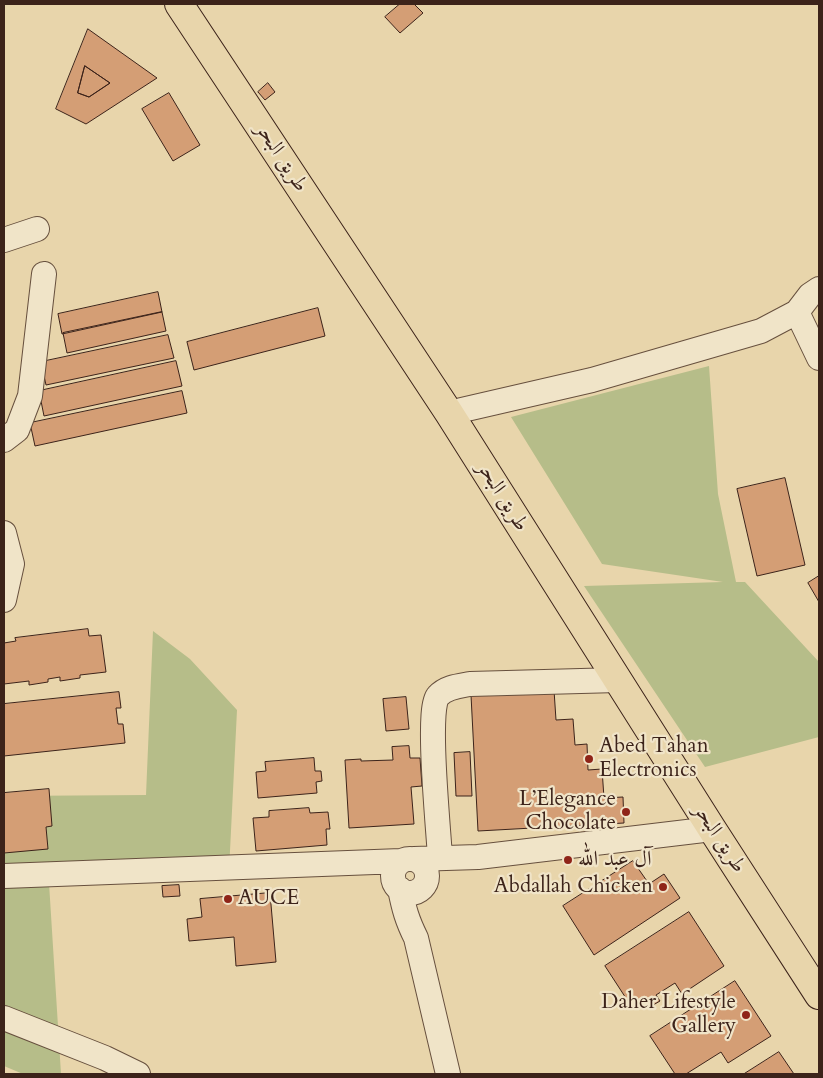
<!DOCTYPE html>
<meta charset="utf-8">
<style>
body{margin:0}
#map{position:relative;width:823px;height:1078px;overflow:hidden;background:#e8d5ab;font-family:Cardo,serif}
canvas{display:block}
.frame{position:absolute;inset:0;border:5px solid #3c231a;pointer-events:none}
</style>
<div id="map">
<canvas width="823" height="1078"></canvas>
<div class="frame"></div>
</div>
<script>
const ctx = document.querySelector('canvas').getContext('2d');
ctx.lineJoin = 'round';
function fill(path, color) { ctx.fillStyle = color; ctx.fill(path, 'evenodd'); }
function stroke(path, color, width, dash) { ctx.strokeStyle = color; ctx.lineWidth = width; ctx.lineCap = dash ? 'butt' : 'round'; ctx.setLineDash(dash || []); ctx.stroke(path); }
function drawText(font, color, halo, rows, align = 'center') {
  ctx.font = font + ' Cardo,Amiri,serif'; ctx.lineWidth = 4.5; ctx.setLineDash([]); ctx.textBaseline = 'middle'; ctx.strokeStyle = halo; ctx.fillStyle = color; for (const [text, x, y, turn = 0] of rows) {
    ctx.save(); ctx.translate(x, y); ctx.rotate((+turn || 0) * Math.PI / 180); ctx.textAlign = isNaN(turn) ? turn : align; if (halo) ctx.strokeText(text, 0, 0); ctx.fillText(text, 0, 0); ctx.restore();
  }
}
const green = new Path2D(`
 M709,366L718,494L736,582H745L819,662V737L705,767L584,586L723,582L602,564L511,417Z
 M153,631L190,659L237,710L229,871L49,883L61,1074H23L4,1066V796L146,795Z`);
const building = new Path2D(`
 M400,4H414L423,13L400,33L385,17Z
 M88,29L157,78L86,124L56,109ZM85,66L110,83L89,97L78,93Z
 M85,66L110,83L89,97L78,93Z
 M268,83L275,92L265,100L258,92Z
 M169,93L200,145L173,161L142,109Z
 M158,292L162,312L62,334L58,314Z
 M318,308L325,336L194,370L187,342Z
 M162,312L166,331L67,353L63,333Z
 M168,335L174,358L46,385L41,362Z
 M176,361L182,386L44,416L39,391Z
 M182,391L187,413L35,446L30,423Z
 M785,478L805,565L757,576L737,489Z
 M819,576V602L808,583Z
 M88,629L89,636L101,635L106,672L80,675V678L60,681V677L48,679V682L29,685V681L4,684V643L16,641L15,638Z
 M554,690L556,720L573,719L575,745L587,744L588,770L602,769L604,798L623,797L624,823L478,831L471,695Z
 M119,692L121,708H116L118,724H123L125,743L4,756V704Z
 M406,697L409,729L386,731L383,699Z
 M409,746L410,758H420L422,786L411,787L414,824L349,828L345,760L361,759V761L393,760L392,747Z
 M470,752L472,796H456L454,753Z
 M314,758L315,771H321L322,781L316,782L317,793L258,798L256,772L266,771L265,762Z
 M49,789L52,826L46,827L48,849L4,853V793Z
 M309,808L310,813L328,812L330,829H326L327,845L256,851L253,818L269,817V811Z
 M633,861L649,884L664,874L680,898L594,955L563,906Z
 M179,885L180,896L163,897L162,886Z
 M270,893L276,962L236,966L234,937L189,941L187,919L202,917L200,899Z
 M689,912L724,966L682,994L675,983L656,995L660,1001L648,1008L644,1002L633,1009L605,966Z
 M735,981L771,1036L728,1063L721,1052L686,1074H675L650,1036Z
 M779,1052L794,1074H744Z`);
const minor = new Path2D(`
 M4,240L37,229
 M797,312L819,358
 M449,413L592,380L761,331L797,312L810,295L819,289
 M4,440L17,430L30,396L44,274
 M4,533L12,564L4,600
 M440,858C439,834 426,708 438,696C446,687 459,686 470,684L618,680
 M414,859L478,857L712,829
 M393 876a17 17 0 1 1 34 0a17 17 0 1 1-34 0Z
 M4,876L401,861
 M400,889C404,909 407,920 416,938L448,1074
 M4,1018L105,1058L138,1074`);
const highway = new Path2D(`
 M179,4L449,413L712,829L819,995`);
const markers = [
 [589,759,5,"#8f2418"],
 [626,812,5,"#8f2418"],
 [568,860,5,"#8f2418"],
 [663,887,5,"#8f2418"],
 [228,899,5,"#8f2418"],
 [746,1015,5,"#8f2418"]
];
const streetNames = [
 ["طريق البحر",281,158,57],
 ["طريق البحر",502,497,58],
 ["طريق البحر",719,839,57]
];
const poiNames = [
 ["Abed Tahan",599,747],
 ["Electronics",599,771],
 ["L’Elegance",616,800,"right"],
 ["Chocolate",616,824,"right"],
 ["آل عبد الله",578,860],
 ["Abdallah Chicken",653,887,"right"],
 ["AUCE",238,899],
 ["Daher Lifestyle",736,1003,"right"],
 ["Gallery",736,1027,"right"]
];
fill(green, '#b6bd89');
fill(building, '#d49e75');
stroke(building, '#3c231a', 1);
stroke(minor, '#67503e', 26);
stroke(highway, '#3c231a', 30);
stroke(minor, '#f0e4c8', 24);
stroke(highway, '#e8d5ab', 28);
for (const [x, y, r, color] of markers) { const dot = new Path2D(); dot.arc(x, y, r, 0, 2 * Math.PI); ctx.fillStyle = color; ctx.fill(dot); stroke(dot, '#f0e4c8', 2); }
drawText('21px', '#3c231a', '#f0e4c8', streetNames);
drawText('21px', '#3c231a', '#f0e4c8', poiNames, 'left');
</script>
